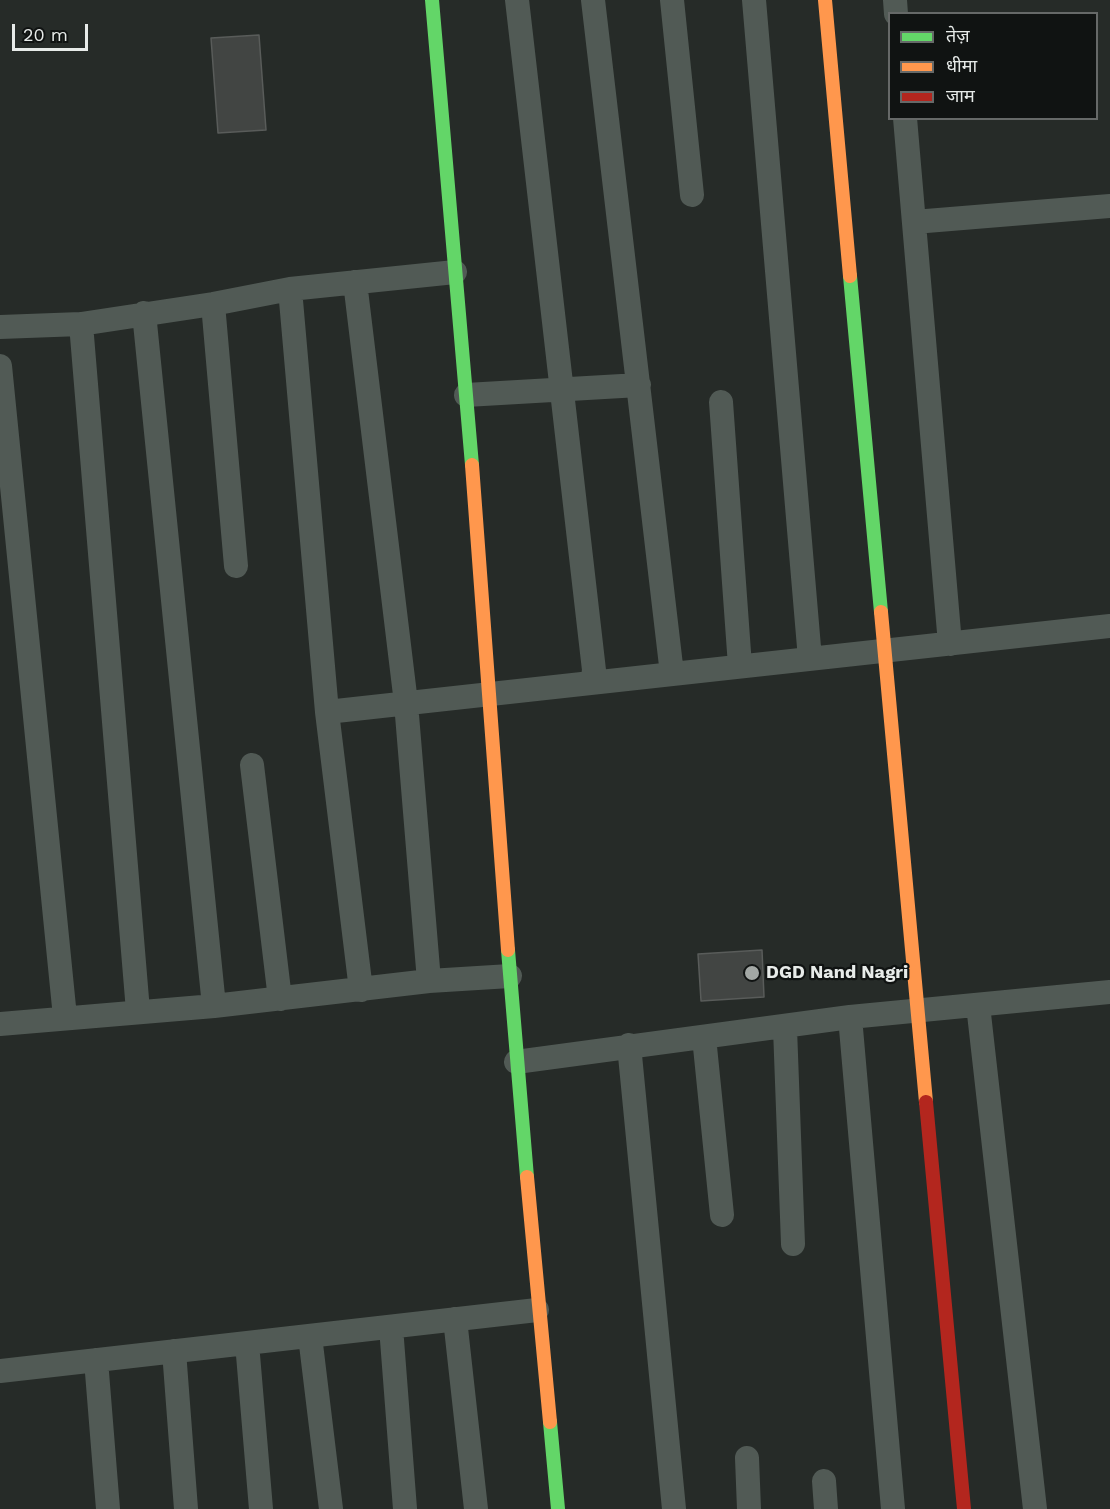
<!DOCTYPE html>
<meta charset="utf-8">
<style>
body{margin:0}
#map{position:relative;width:1110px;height:1509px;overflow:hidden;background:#262b28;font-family:"Work Sans","Noto Sans Devanagari",sans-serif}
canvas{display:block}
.legend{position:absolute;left:888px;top:12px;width:210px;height:108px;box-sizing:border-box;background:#101312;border:2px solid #666968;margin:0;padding:8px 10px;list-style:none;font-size:18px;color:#e7ebe9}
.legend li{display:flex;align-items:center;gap:12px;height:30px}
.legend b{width:30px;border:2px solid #666968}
.scale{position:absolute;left:12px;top:24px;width:76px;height:27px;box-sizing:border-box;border:3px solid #e7ebe9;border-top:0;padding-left:8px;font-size:18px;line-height:21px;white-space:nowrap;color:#e7ebe9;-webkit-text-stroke:4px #101312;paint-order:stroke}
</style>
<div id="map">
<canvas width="1110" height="1509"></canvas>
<ul class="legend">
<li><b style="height:8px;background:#63d668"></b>तेज़</li>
<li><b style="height:8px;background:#ff974d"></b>धीमा</li>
<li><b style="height:8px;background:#b3261e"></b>जाम</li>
</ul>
<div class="scale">20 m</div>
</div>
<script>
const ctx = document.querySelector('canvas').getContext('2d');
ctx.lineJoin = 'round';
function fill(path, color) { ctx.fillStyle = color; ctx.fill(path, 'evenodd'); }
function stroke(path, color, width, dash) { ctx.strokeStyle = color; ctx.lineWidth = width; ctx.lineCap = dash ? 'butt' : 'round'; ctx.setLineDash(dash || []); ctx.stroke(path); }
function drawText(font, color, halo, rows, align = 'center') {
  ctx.font = font + ' "Work Sans",sans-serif'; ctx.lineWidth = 4.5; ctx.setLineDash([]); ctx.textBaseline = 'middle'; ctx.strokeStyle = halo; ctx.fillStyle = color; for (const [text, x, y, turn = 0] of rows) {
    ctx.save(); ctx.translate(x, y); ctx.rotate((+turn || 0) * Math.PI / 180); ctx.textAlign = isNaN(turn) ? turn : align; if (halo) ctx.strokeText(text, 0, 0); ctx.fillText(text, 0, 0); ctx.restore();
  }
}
const building = new Path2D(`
 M259,35L266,130L218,133L211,38Z
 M762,950L764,997L701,1001L698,954Z`);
const street = new Path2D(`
 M517,0L594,670L592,683
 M593,0L672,674
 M672,0L692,195
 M754,0L810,659
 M895,0L896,14
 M905,118L950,644
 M914,222L1110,206
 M355,282L406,703L429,981
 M290,289L327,712L361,990
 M213,304L236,566
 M144,313L214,1006
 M81,324L138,1011
 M0,327L81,324L213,304L290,289L455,272
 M0,366L65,1017
 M466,395L639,385
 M721,402L740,666
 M327,712L1110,626
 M252,765L280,999
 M978,1005L1035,1509
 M850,1017L893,1509
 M0,1024L214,1006L429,981L510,976
 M785,1028L793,1244
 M704,1037L722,1215
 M629,1045L674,1509
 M516,1062L850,1017L1110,992
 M455,1319L476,1509
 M391,1327L405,1509
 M310,1336L331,1509
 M247,1343L261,1509
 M174,1351L186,1509
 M96,1360L108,1509
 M0,1371L537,1310
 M747,1458L749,1509
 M824,1481L826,1509`);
const fast = new Path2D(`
 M432,0L472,465
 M850,276L881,612
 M508,950L527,1177
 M550,1422L558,1509`);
const slow = new Path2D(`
 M825,0L850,276
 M472,465L508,950
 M881,612L926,1102
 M527,1177L550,1422`);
const jam = new Path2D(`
 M926,1102L964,1509`);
const markers = [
 [752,973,8,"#a3a8a5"]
];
const poiNames = [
 ["DGD Nand Nagri",766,973]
];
fill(building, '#424543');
stroke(building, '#595c5a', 1.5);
stroke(street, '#515a55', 24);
stroke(fast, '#63d668', 14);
stroke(slow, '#ff974d', 14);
stroke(jam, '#b3261e', 14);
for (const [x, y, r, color] of markers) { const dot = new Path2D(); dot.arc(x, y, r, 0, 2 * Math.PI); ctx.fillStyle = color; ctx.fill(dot); stroke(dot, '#101312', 2); }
drawText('bold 18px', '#e7ebe9', '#101312', poiNames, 'left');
</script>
